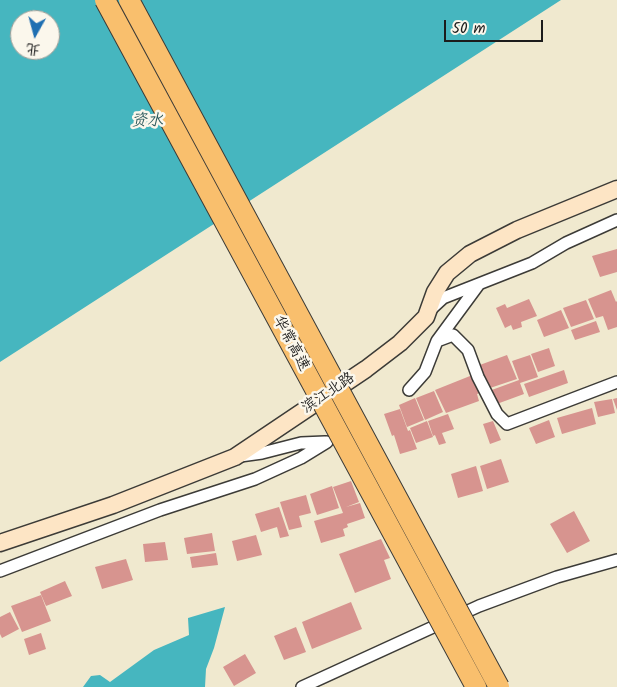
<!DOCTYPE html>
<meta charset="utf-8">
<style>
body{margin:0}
#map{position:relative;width:617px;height:687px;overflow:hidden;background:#f0e9cf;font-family:Kalam,"LXGW WenKai TC",sans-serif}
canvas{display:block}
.north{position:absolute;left:10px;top:10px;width:50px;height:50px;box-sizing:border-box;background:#fbf7ec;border:1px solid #a29f99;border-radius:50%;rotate:187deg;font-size:14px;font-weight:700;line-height:20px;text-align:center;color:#1c1c1c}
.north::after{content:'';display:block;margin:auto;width:18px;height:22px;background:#1f6fb2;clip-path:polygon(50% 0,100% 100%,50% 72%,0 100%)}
.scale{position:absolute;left:444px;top:20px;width:99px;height:22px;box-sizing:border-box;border:2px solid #1c1c1c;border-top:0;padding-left:6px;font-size:15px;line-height:18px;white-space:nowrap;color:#1c1c1c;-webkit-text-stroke:4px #fbf7ec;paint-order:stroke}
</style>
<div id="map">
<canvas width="617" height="687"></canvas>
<div class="north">北</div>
<div class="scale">50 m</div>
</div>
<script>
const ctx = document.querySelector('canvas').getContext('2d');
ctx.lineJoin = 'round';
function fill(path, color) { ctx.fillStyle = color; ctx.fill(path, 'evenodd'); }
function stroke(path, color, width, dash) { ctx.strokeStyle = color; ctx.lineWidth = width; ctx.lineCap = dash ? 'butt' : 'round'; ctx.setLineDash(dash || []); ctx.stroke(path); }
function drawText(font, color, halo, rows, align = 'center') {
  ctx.font = font + ' Kalam,"LXGW WenKai TC",sans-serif'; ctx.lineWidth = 5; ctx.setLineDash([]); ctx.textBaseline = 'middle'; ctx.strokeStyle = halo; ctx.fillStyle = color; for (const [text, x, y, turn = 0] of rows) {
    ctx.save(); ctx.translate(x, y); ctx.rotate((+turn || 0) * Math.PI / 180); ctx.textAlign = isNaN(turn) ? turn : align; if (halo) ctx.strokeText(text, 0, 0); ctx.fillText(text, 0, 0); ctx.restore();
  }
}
const water = new Path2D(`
 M0,0H561L0,362ZM20,20H50V50H20Z
 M225,607L214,648L206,669L205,687H83L91,676L100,675L110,682L154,650L189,635L188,618Z`);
const building = new Path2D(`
 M617,249V272L600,277L592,256Z
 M611,290L616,302L617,301V327L608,330L603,316L596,318L588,299Z
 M529,299L537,316L521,322L522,327L513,330L511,325L505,328L496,308L505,304L507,308Z
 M586,300L594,319L571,327L563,308Z
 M561,310L569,328L544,337L537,320Z
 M596,321L600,332L575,340L571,330Z
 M549,348L555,366L538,372L531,354Z
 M507,355L517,379L487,389L477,366Z
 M530,355L538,377L520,383L524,394L494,405L489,391L519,380L512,361Z
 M564,370L568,383L529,397L524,384Z
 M475,374L482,392L477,394L479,401L446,413L435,390Z
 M434,391L443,412L425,420L416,398Z
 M415,398L424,420L407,427L399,405Z
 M617,398V410L613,399Z
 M612,399L615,413L598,417L594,402Z
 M592,408L596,424L562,434L557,418Z
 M400,409L408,431L410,430L417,449L400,454L394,435L392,436L384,414Z
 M448,414L454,429L442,433L446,443L439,445L435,435L433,436L428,421Z
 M549,420L555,437L536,444L529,428Z
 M427,421L433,437L416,443L410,428Z
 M493,421L501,440L490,444L483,424Z
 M501,459L509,482L487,489L480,466Z
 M476,466L483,491L458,498L451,474Z
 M351,481L359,502L346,507L360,503L365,518L347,524L348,527L343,529L345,536L321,543L314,521L343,513L333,487Z
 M332,486L339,508L317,515L310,494Z
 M306,495L311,513L299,516L302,527L289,530L280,502Z
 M279,507L289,536L280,538L277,527L261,532L255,514Z
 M574,511L590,541L567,553L550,524Z
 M212,533L215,551L187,554L184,538Z
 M256,535L262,555L237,561L232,541Z
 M381,539L390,558L384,560L391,579L355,593L339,554Z
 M165,542L168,560L145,562L143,544Z
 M216,553L218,565L192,568L190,557Z
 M126,559L133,580L102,589L95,567Z
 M65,581L72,596L46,606L40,592Z
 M41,595L51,621L22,632L11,606Z
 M351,602L362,629L312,649L302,622Z
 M10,612L19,629L2,638L0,634V617Z
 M296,627L306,652L284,660L274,636Z
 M41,633L46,649L29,655L24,639Z
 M245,654L256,673L234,686L223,667Z`);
const street = new Path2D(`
 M430,310L443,298L532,263L566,243L617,220
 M437,341L479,284
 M409,390L425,372L437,341L453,335L468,350L478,377L497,414L507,424L617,382
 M240,456L262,453L301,443L325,442
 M0,571L160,510L255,479L301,458L327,442
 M302,687L479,606L557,577L617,560`);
const secondary = new Path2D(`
 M0,543L113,505L235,457L366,369L400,343L426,317L435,292L447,273L470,254L517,230L617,189`);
const highwayBridge = new Path2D(`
 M105,0L476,687
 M129,0L499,687`);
const streetNames = [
 ["华常高速",290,344,62],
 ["滨江北路",329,394,-34]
];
const waterNames = [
 ["资水",147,122]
];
fill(water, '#46b6bf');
fill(building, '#d7948f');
stroke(street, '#3c3b37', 14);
stroke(secondary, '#3c3b37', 19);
stroke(street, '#fff', 11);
stroke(secondary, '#fde5c5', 16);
stroke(highwayBridge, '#3c3b37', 22, []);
stroke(highwayBridge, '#f9bf6d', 20);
drawText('15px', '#1c1c1c', '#fbf7ec', streetNames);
drawText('italic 16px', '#2d5a5d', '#fbf7ec', waterNames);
</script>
